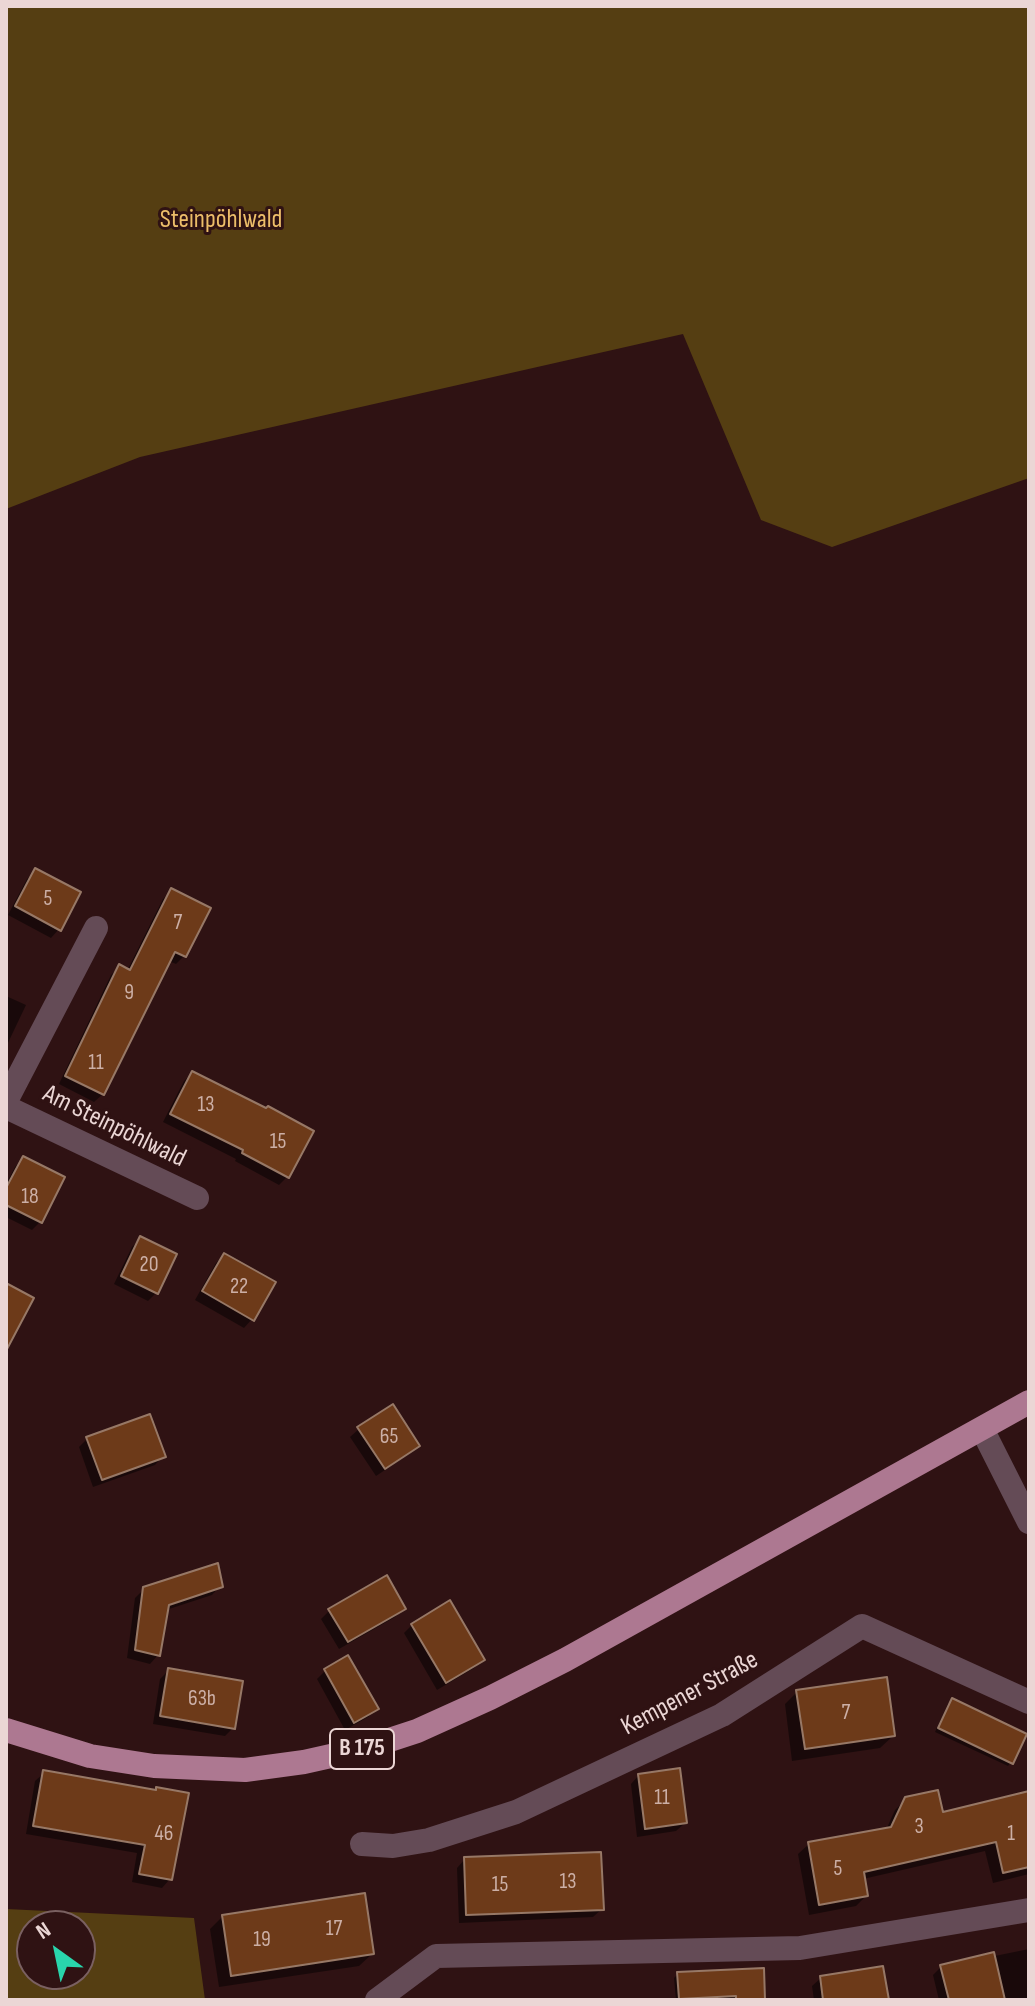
<!DOCTYPE html>
<meta charset="utf-8">
<style>
body{margin:0}
#map{position:relative;width:1035px;height:2006px;overflow:hidden;background:#2f1213;font-family:"Sofia Sans Condensed",sans-serif}
canvas{display:block}
.frame{position:absolute;inset:0;border:8px solid #ebd6d5;pointer-events:none}
.north{position:absolute;left:16px;top:1910px;width:80px;height:80px;box-sizing:border-box;background:#2f1213;border:2px solid #7a6061;border-radius:50%;rotate:327deg;font-size:22px;font-weight:700;line-height:32px;text-align:center;color:#ebd6d5}
.north::after{content:'';display:block;margin:auto;width:28px;height:36px;background:#29d5ac;clip-path:polygon(50% 0,100% 100%,50% 72%,0 100%)}
</style>
<div id="map">
<canvas width="1035" height="2006"></canvas>
<div class="frame"></div>
<div class="north">N</div>
</div>
<script>
const ctx = document.querySelector('canvas').getContext('2d');
ctx.lineJoin = 'round';
function fill(path, color) { ctx.fillStyle = color; ctx.fill(path, 'evenodd'); }
function stroke(path, color, width, dash) { ctx.strokeStyle = color; ctx.lineWidth = width; ctx.lineCap = dash ? 'butt' : 'round'; ctx.setLineDash(dash || []); ctx.stroke(path); }
function drawText(font, color, halo, rows, align = 'center') {
  ctx.font = font + ' "Sofia Sans Condensed",sans-serif'; ctx.lineWidth = 6; ctx.setLineDash([]); ctx.textBaseline = 'middle'; ctx.strokeStyle = halo; ctx.fillStyle = color; for (const [text, x, y, turn = 0] of rows) {
    ctx.save(); ctx.translate(x, y); ctx.rotate((+turn || 0) * Math.PI / 180); ctx.textAlign = isNaN(turn) ? turn : align; if (halo) ctx.strokeText(text, 0, 0); ctx.fillText(text, 0, 0); ctx.restore();
  }
}
const green = new Path2D(`
 M6,6H1029V478L832,547L761,520L683,334L140,457L6,509Z
 M6,1909L194,1918L205,2000H6ZM32,1926H80V1974H32Z`);
const shadow = new Path2D(`
 M36,870L59,929L51,938L8,915L27,879Z
 M171,891L184,956L176,964L169,961L103,1094L94,1102L59,1084L111,975L119,967L127,971L163,899Z
 M6,996L26,1005L6,1047Z
 M192,1073L287,1177L279,1185L235,1161L236,1159L163,1122L184,1081Z
 M23,1158L40,1222L32,1230L6,1217V1184L15,1167Z
 M140,1239L156,1293L148,1301L114,1284L132,1247Z
 M224,1255L252,1319L244,1328L195,1300L216,1263Z
 M359,1429L418,1446L409,1454L376,1476L350,1437Z
 M87,1439L163,1456L155,1465L93,1487L79,1447Z
 M220,1586L212,1595L166,1610L158,1655L150,1664L127,1658L135,1598L144,1589Z
 M404,1608L395,1617L339,1649L321,1619L330,1610Z
 M412,1625L483,1659L474,1668L437,1690L404,1633Z
 M169,1670L233,1728L225,1736L153,1724L160,1679Z
 M325,1671L376,1709L368,1717L345,1730L317,1679Z
 M797,1692L893,1736L880,1748L792,1761L785,1704Z
 M952,1701L1011,1762L1008,1766L935,1732L948,1704Z
 M44,1773L155,1791L157,1789L170,1879L162,1888L132,1882L137,1853L26,1834L35,1781Z
 M639,1775L685,1823L676,1831L637,1837L631,1784Z
 M1029,1793V1874L993,1883L985,1851L863,1879L866,1896L856,1906L809,1915L798,1854L809,1844L886,1830L895,1810L906,1799L941,1814Z
 M465,1859L602,1909L593,1917L459,1923L457,1868Z
 M223,1916L372,1954L359,1966L219,1987L210,1929Z
 M1029,1949V1998L1018,2000H939L933,1975L941,1967Z
 M678,1974L763,2000H676L674,1978Z
 M821,1978L887,2000H814L812,1986Z`);
const building = new Path2D(`
 M35,868L81,892L61,931L15,906Z
 M171,888L211,908L186,957L175,952L104,1095L65,1076L119,964L130,970Z
 M192,1071L266,1108L268,1106L314,1131L289,1178L242,1153L243,1150L170,1114Z
 M23,1156L65,1177L42,1223L6,1205V1188Z
 M140,1236L177,1254L158,1294L121,1276Z
 M224,1253L276,1282L254,1321L202,1291Z
 M6,1283L34,1298L6,1351Z
 M393,1404L420,1446L385,1469L357,1427Z
 M150,1414L166,1457L102,1480L86,1437Z
 M218,1563L223,1587L169,1605L160,1656L135,1650L143,1587Z
 M387,1575L406,1609L348,1642L328,1609Z
 M450,1600L485,1660L446,1683L411,1624Z
 M348,1655L379,1709L354,1723L324,1669Z
 M168,1668L243,1681L235,1729L160,1716Z
 M887,1677L895,1736L805,1749L796,1690Z
 M952,1698L1027,1734L1013,1764L938,1728Z
 M680,1768L687,1823L645,1829L638,1774Z
 M43,1770L156,1790V1787L189,1793L172,1880L139,1874L145,1845L33,1826Z
 M938,1790L943,1812L1029,1791V1867L1003,1873L996,1842L864,1872L868,1896L819,1905L808,1842L891,1827L905,1797Z
 M601,1852L604,1910L466,1915L464,1857Z
 M365,1893L374,1954L231,1976L222,1915Z
 M994,1952L1005,2000H949L940,1965Z
 M883,1966L889,2000H823L820,1976Z
 M764,1968L765,2000H736V1996L679,1999L677,1972Z`);
const minor = new Path2D(`
 M6,1101L96,928
 M6,1107L197,1198
 M982,1429L1029,1522
 M362,1844L393,1846L429,1840L516,1812L722,1715L862,1626L1029,1702
 M377,2000L436,1956L800,1948L1029,1910`);
const major = new Path2D(`
 M6,1730L90,1756L154,1766L245,1770L304,1762L362,1749L417,1731L490,1698L565,1660L1029,1402`);
const numberNames = [
 ["5",48,899],
 ["7",178,923],
 ["9",129,993],
 ["11",96,1063],
 ["13",206,1105],
 ["15",278,1142],
 ["18",30,1197],
 ["20",149,1265],
 ["22",239,1287],
 ["65",389,1437],
 ["63b",202,1699],
 ["7",846,1713],
 ["11",662,1798],
 ["3",919,1827],
 ["46",164,1834],
 ["1",1011,1834],
 ["5",838,1869],
 ["13",568,1882],
 ["15",500,1885],
 ["17",334,1929],
 ["19",262,1940]
];
const shields = [
 [362,1749,64]
];
const shieldNames = [
 ["B 175",362,1749]
];
const parkNames = [
 ["Steinpöhlwald",221,220]
];
const streetNames = [
 ["Am Steinpöhlwald",114,1127,26],
 ["Kempener Straße",690,1694,-28]
];
fill(green, '#553e12');
fill(shadow, '#0007');
fill(building, '#6d3a19');
stroke(building, '#977866', 2);
stroke(minor, '#644b56', 24);
stroke(major, '#ad7891', 24);
drawText('22px', '#ccafa6', null, numberNames);
for (const [x, y, w] of shields) { const box = new Path2D(); box.roundRect(x - w / 2, y - 20, w, 40, 6); ctx.fillStyle = '#2f1213'; ctx.fill(box); stroke(box, '#ebd6d5', 2); }
drawText('bold 24px', '#ebd6d5', null, shieldNames);
drawText('26px', '#ecbd69', '#2f1213', parkNames);
drawText('26px', '#ebd6d5', '#2f1213', streetNames);
</script>
